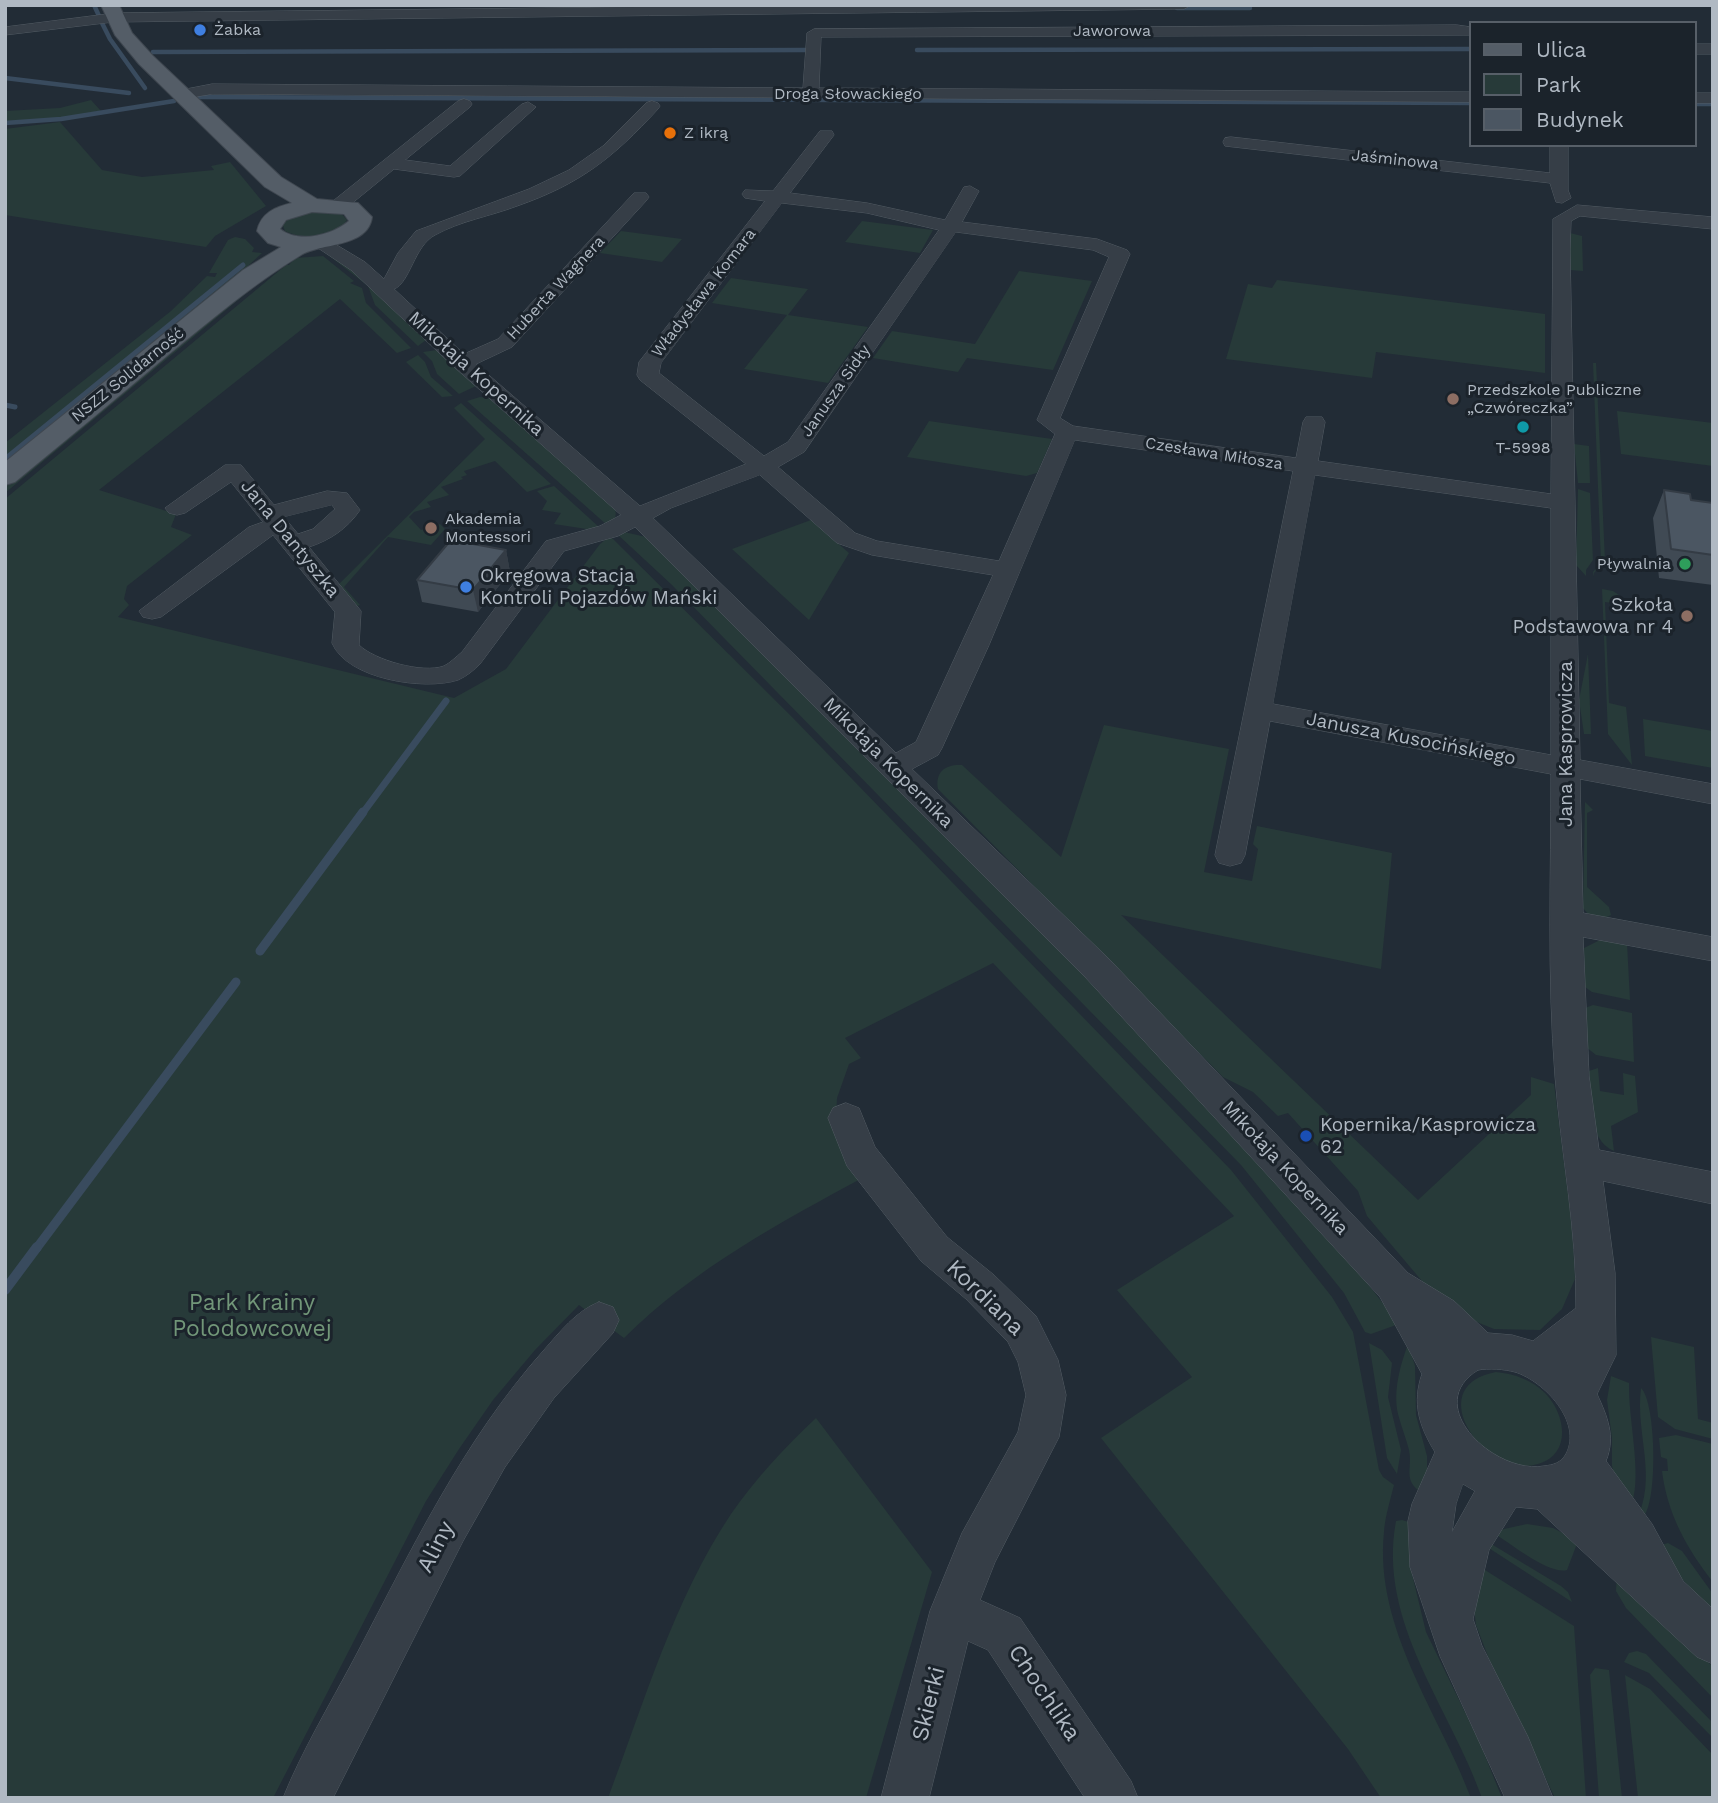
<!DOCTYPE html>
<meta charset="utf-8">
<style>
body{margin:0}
#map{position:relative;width:1718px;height:1803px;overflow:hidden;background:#222c36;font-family:"Work Sans",sans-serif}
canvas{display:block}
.frame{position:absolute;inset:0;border:7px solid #b0b9c3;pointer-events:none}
.legend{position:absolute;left:1469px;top:21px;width:228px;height:126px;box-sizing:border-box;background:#1b232b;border:2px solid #575f68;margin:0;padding:9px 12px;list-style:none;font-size:21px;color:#b0b9c3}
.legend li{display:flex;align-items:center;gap:14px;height:35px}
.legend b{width:35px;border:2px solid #575f68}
</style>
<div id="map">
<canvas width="1718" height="1803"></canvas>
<div class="frame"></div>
<ul class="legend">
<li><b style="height:9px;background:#545d67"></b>Ulica</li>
<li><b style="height:19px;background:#273a39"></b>Park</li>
<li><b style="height:19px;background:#4b5662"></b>Budynek</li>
</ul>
</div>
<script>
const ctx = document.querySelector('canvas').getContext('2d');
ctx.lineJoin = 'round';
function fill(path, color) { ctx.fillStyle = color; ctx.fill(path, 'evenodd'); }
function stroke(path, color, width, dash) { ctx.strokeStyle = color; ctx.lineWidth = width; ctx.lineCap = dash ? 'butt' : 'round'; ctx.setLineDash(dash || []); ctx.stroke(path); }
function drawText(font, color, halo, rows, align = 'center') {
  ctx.font = font + ' "Work Sans",sans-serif'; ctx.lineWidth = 6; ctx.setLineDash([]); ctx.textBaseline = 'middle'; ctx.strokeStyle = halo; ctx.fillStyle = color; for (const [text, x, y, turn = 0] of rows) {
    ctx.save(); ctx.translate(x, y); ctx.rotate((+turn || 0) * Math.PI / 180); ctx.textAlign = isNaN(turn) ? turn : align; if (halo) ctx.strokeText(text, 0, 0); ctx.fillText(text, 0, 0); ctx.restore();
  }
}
const green = new Path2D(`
 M91,100L101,111L61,118L5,122V111L60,108Z
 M60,122L102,170L142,177L214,170L211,166L230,162L266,206L215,236L206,247L5,215V129Z
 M302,212L341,213L347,220C336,238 303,240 285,231L282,223Z
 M862,221L933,230L920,253L845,242Z
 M621,231L682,239L662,262L600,253Z
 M1570,233L1582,236L1583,271L1570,270Z
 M235,237L245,239L254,248L252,252L262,253L220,292L5,466V443L171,311L207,276L215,277L217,273H209L228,240Z
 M331,253L355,272L426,340L418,346L375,305L368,286L327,254Z
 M323,256L354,281L350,283L362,288L366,303L411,348L397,353L340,299L99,490L176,514L171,527L192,535L127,586L124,599L129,605L118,617L454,698L506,669L600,544L610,536L792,717L1231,1170L1332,1297L1353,1332L1379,1470L1383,1477L1394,1485C1390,1501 1385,1517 1384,1532C1374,1628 1439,1713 1471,1798H1381L1348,1749L1101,1438L1192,1377L1117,1290L1234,1216L993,963L845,1038L861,1058L849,1064L837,1098L836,1117L866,1176C779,1223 695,1268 624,1338L579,1305L535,1350L493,1400L459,1449L426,1501L273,1798H5V499L286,265H289L295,258Z
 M1019,271L1092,281L1053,370L967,358L958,372L873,358L892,331L975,344Z
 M267,276L5,493V486L260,277Z
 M731,278L808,289L788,315L868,327L828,383L744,369L787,315L712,303Z
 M1277,280L1545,314V373L1376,352L1372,378L1226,359L1248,284L1272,288Z
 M437,350L476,386L459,394L437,374L432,361L423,352Z
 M418,355L425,362L431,377L453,396L442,397L406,362Z
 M1593,363H1596L1605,561L1594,573V577L1593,572L1601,562Z
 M480,397L489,398L615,508C617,517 615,521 607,525L467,401Z
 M461,403L551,484L527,492L495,461L464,471L467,475L461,477L463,479L441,487L449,495L427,502L431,507L414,512L409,517L421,530L440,524L445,529L431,545L388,537L344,587L360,605L351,608L337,586L485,439L454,408Z
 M1617,411L1713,423V466L1621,454Z
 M929,421L1052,439L1037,473L1026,476L907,457Z
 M1574,444L1589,446L1590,483H1578Z
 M554,486L600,528L593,530L554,524L561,513L542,510L547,501L537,491Z
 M1578,489L1590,493L1593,560L1586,570V576L1576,565Z
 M811,520L849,553L809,620L732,549Z
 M624,532L646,537L1183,1075L1354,1266L1399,1324L1371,1334L1365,1332L1344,1293L1241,1165L672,585L617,534Z
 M1602,589L1613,591L1622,597V604L1605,602L1609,703L1626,707L1632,765L1608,734Z
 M1588,654L1591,734H1584L1579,700Z
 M1643,719L1713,731V768L1645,756Z
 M1104,725L1229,749L1204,872L1252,881L1258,849L1253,844L1257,826L1392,853L1381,969L1121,915L1418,1200L1531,1095V1077L1554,1084L1572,1227L1575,1279L1562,1309L1540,1330L1494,1329L1467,1318L1427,1287L1367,1216L1358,1191L1288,1113L1278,1116L1253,1092L1223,1077L938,789C935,771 946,764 962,765L1061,857Z
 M1585,802L1593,810L1587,813V887L1609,907L1611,915L1603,919L1588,914L1583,908Z
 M1602,939L1627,943L1630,1000L1592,992L1585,987L1584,948Z
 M1593,1005L1632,1013L1634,1062L1596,1055L1586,1047L1585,1008Z
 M1598,1068L1600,1091L1624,1095L1623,1073L1635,1076L1638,1112L1611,1126L1614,1151C1586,1139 1592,1097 1589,1071Z
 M1651,1337L1694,1347L1698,1419L1713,1423V1439L1675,1429L1658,1417Z
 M1369,1343L1382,1350L1392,1363L1388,1397L1401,1450L1397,1474L1387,1458Z
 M1408,1344L1415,1366L1416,1415L1427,1456V1472L1422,1493C1402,1480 1413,1469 1409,1450C1406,1438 1401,1426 1398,1414C1393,1391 1400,1366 1408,1344Z
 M1496,1372C1515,1374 1532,1380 1545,1393C1565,1413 1573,1454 1538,1464C1486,1480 1419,1386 1496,1372Z
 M1611,1376L1629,1383C1628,1418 1642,1473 1632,1503L1615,1480L1612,1466V1438L1607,1400Z
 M1641,1388C1656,1402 1658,1499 1644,1516C1642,1519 1638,1520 1635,1523C1659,1477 1635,1436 1641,1388Z
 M816,1418L932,1572L866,1798H608C644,1703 674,1599 731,1514C756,1478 785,1447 816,1418Z
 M1676,1435L1713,1444V1582C1687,1549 1667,1513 1662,1471H1668L1667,1459L1661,1457L1659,1438Z
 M1402,1520L1412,1523L1411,1570L1426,1632L1479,1741L1502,1798H1482C1450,1707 1377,1622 1396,1521Z
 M1527,1524L1553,1528L1578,1541L1567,1570C1550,1575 1511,1544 1495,1534L1504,1529Z
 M1483,1539L1561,1586L1568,1592L1572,1602L1481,1543Z
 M1668,1543L1682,1551L1713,1594V1614L1654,1547Z
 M1477,1565L1574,1626L1586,1798H1555L1489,1659L1476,1625L1473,1600Z
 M1617,1570L1713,1667V1698L1626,1608L1616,1591Z
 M1637,1651L1646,1654L1713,1723V1738L1649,1673L1624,1662L1629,1653Z
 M1595,1668L1609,1670L1622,1798H1599L1590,1675Z
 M1625,1675L1650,1689L1713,1755V1798H1638Z`);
const streamFar4 = new Path2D(`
 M94,5L99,16
 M1177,8H1250
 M101,21L110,39L145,88
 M917,50L1471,49
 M153,52L805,50
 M5,78L129,93
 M199,97L1471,103
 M1695,104H1713
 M5,123L61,119L174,101`);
const streamFar3 = new Path2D(`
 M5,405L15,407
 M5,459L243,265`);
const streamFar2 = new Path2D(`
 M362,814L446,701`);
const streamFar1 = new Path2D(`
 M260,951L363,812
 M36,1249L236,982`);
const stream = new Path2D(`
 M5,1290L37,1247`);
const minor = new Path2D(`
 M807,5H1191L1184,9L113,22L5,35V27L115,13Z
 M1457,25L1471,27V35L821,37L819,88L1471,92V102L212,94L182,99L174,94L176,91L212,84L803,88L807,33L814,29Z
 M1695,44H1713V54H1695Z
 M1695,93H1713V103H1695Z
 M464,99L470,101L472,104L470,107L405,160L450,166L522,104L528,102L536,107L460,176L454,177L394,169L345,209H333L330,205L333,201L458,101Z
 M652,101L658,103L660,106L658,109C613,158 580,184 517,206C491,216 460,221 435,235C414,246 410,283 394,289L464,354L498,339L634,193H646L649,197L646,201L512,347L476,364L640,506L746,464L640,380L637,375L639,362L765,201L745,198L742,194L745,190L773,191L820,131H832L834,135L790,193L867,203L945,220L964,187L970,186L979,191L962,222L1097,239L1127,250L1130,254L1060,418L1073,426L1296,458L1303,422L1306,417H1322L1325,422L1318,461L1551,494L1553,219L1577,205L1713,217V229L1580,216L1571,221L1570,250L1580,760L1713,784V804L1580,779L1583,913L1713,937V961L1583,937L1589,1076L1599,1150L1713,1172V1204L1603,1181L1615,1273L1616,1355L1597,1394C1607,1416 1616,1436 1606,1461L1652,1524L1683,1581L1713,1609V1664L1697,1657L1537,1509L1516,1507L1489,1550L1473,1619L1482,1646L1528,1737L1553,1798H1505L1440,1656L1410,1567L1408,1521L1412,1504L1435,1452C1419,1426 1412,1403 1422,1374L1380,1297L1086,978L635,527L618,536L564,551L480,664C474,670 467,676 458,680C424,691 347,679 332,643L335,612L273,535L161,617L152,619L143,617L139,611L249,527L263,522L231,482L185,513L177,515L169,513L165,508L225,465H241L274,505L327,491L347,493L360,510C347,529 330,540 309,547L361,611L359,645C374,660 423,674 444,666C450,663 456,657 462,652L546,541L600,526L621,515L453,366L351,270L309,242L318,236L325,238L365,262L384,279L398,253L416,231L529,189L569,170L603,146L646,103ZM782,203L867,213L939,230L788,442L764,456L659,373L661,363ZM956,232L1093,250L1109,257L1037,420L1055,434L999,561L877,541L855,533L778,467L804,452ZM1075,440L1293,471L1215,855L1219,863L1230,866L1241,863L1245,855L1270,721L1551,774C1551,874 1547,976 1555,1076C1561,1153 1577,1230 1576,1308L1533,1341L1512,1335L1488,1333L1454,1301L1408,1273L1110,960L912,769L938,755L942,748L989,645ZM760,475L837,543L872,555L993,575L916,742L896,753L653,518L671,508ZM1315,475L1551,508V755L1273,704ZM332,505L335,509L313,529L298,534L284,517ZM1478,1370C1489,1368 1504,1369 1515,1372C1544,1381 1583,1422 1566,1454C1561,1463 1553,1465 1544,1466C1495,1475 1420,1405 1478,1370ZM1463,1484L1475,1491L1452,1532L1456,1504Z
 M1231,137L1550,173V145H1568V190L1571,198L1562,203L1556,202L1550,183L1225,146L1223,142L1225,138Z
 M846,1103L859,1108L875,1147L947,1237L994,1275L1036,1316L1058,1360L1066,1395L1059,1437L995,1562L980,1600L1020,1618L1131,1781L1138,1798H1085L988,1650L968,1641L929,1798H881L930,1611L962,1533L1018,1432L1026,1395L1018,1362L1008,1342L966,1299L921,1261L847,1166L828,1118L833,1108Z
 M599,1302L613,1307L619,1320L613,1333L554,1398L505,1467L463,1541L333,1798H283C302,1751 329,1706 353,1661C410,1553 462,1442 544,1350C560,1332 576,1311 599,1302Z`);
const major = new Path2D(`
 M101,5H119L132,33L153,56L281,177L317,199L358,203L372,217C368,248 320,243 301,255C253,284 211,320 168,355C117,398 66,440 15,482L5,485V462L243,270L281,247L268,243L257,231C261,213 275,207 292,203L265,187L139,64L115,35ZM312,212L344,214L349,221C332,235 299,244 280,229L286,220Z`);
const wall = new Path2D(`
 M1664,490L1691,500L1713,503V585L1659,578L1653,518Z
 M506,550L510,572L478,612L422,602L417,580Z`);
const shadedWall = new Path2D(`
 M506,550L510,572L478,612L473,590Z`);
const building = new Path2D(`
 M1664,490L1690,494L1691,500L1713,503V555L1671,549Z
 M451,540L506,550L473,590L417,580Z`);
const markers = [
 [200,30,7,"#3f7fe0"],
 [670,133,7,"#e8710a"],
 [1453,399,7,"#8d6e63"],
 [1523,427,7,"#0f9aa8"],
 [431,528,7,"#8d6e63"],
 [1685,564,7,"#2e9e5b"],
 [466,587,7,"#3f7fe0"],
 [1687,616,7,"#8d6e63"],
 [1306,1136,7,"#1a4fb4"]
];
const farPoinames = [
 ["Żabka",214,30],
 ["Z ikrą",684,133],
 ["Przedszkole Publiczne",1467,390],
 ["„Czwóreczka”",1467,408],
 ["T-5998",1523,448,"center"],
 ["Akademia",445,519],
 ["Montessori",445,537],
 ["Pływalnia",1671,564,"right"]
];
const farStreetnames = [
 ["Jaworowa",1112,31],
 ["Droga Słowackiego",848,94],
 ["Jaśminowa",1395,160,6],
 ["Huberta Wagnera",556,288,-47],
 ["Władysława Komara",704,293,-52],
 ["NSZZ Solidarność",128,375,-39],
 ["Janusza Sidły",836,391,-55],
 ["Czesława Miłosza",1214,454,9]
];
const streetNames = [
 ["Mikołaja Kopernika",476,374,42],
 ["Jana Dantyszka",290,539,51],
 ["Janusza Kusocińskiego",1411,739,11],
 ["Jana Kasprowicza",1566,744,-90],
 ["Mikołaja Kopernika",888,763,45],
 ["Mikołaja Kopernika",1285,1168,47]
];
const poiNames = [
 ["Okręgowa Stacja",480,576],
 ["Kontroli Pojazdów Mański",480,598],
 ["Szkoła",1673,605,"right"],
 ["Podstawowa nr 4",1673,627,"right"],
 ["Kopernika/Kasprowicza",1320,1125],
 ["62",1320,1147]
];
const nearStreetnames = [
 ["Kordiana",985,1298,44],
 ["Aliny",436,1547,-63],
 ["Chochlika",1044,1693,56],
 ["Skierki",929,1704,-76]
];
const nearParknames = [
 ["Park Krainy",252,1303],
 ["Polodowcowej",252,1329]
];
fill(green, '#273a39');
stroke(streamFar4, '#394b5e', 4.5);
stroke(streamFar3, '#394b5e', 5);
stroke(streamFar2, '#394b5e', 7);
stroke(streamFar1, '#394b5e', 9);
stroke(stream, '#394b5e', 10);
stroke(minor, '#535c64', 1);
stroke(major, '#3f4750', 2);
fill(minor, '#363e47');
fill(major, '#545d67');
fill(wall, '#404a54');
fill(shadedWall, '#343c45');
fill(building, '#4b5662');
stroke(building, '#343c45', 2);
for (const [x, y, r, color] of markers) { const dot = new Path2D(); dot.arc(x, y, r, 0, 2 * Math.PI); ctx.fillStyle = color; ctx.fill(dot); stroke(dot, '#1b232b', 2.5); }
drawText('16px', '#b0b9c3', '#1b232b', farPoinames, 'left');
drawText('16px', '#b0b9c3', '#1b232b', farStreetnames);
drawText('19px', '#b0b9c3', '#1b232b', streetNames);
drawText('19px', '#b0b9c3', '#1b232b', poiNames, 'left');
drawText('23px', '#b0b9c3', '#1b232b', nearStreetnames);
drawText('23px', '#719678', '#1b232b', nearParknames);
</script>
